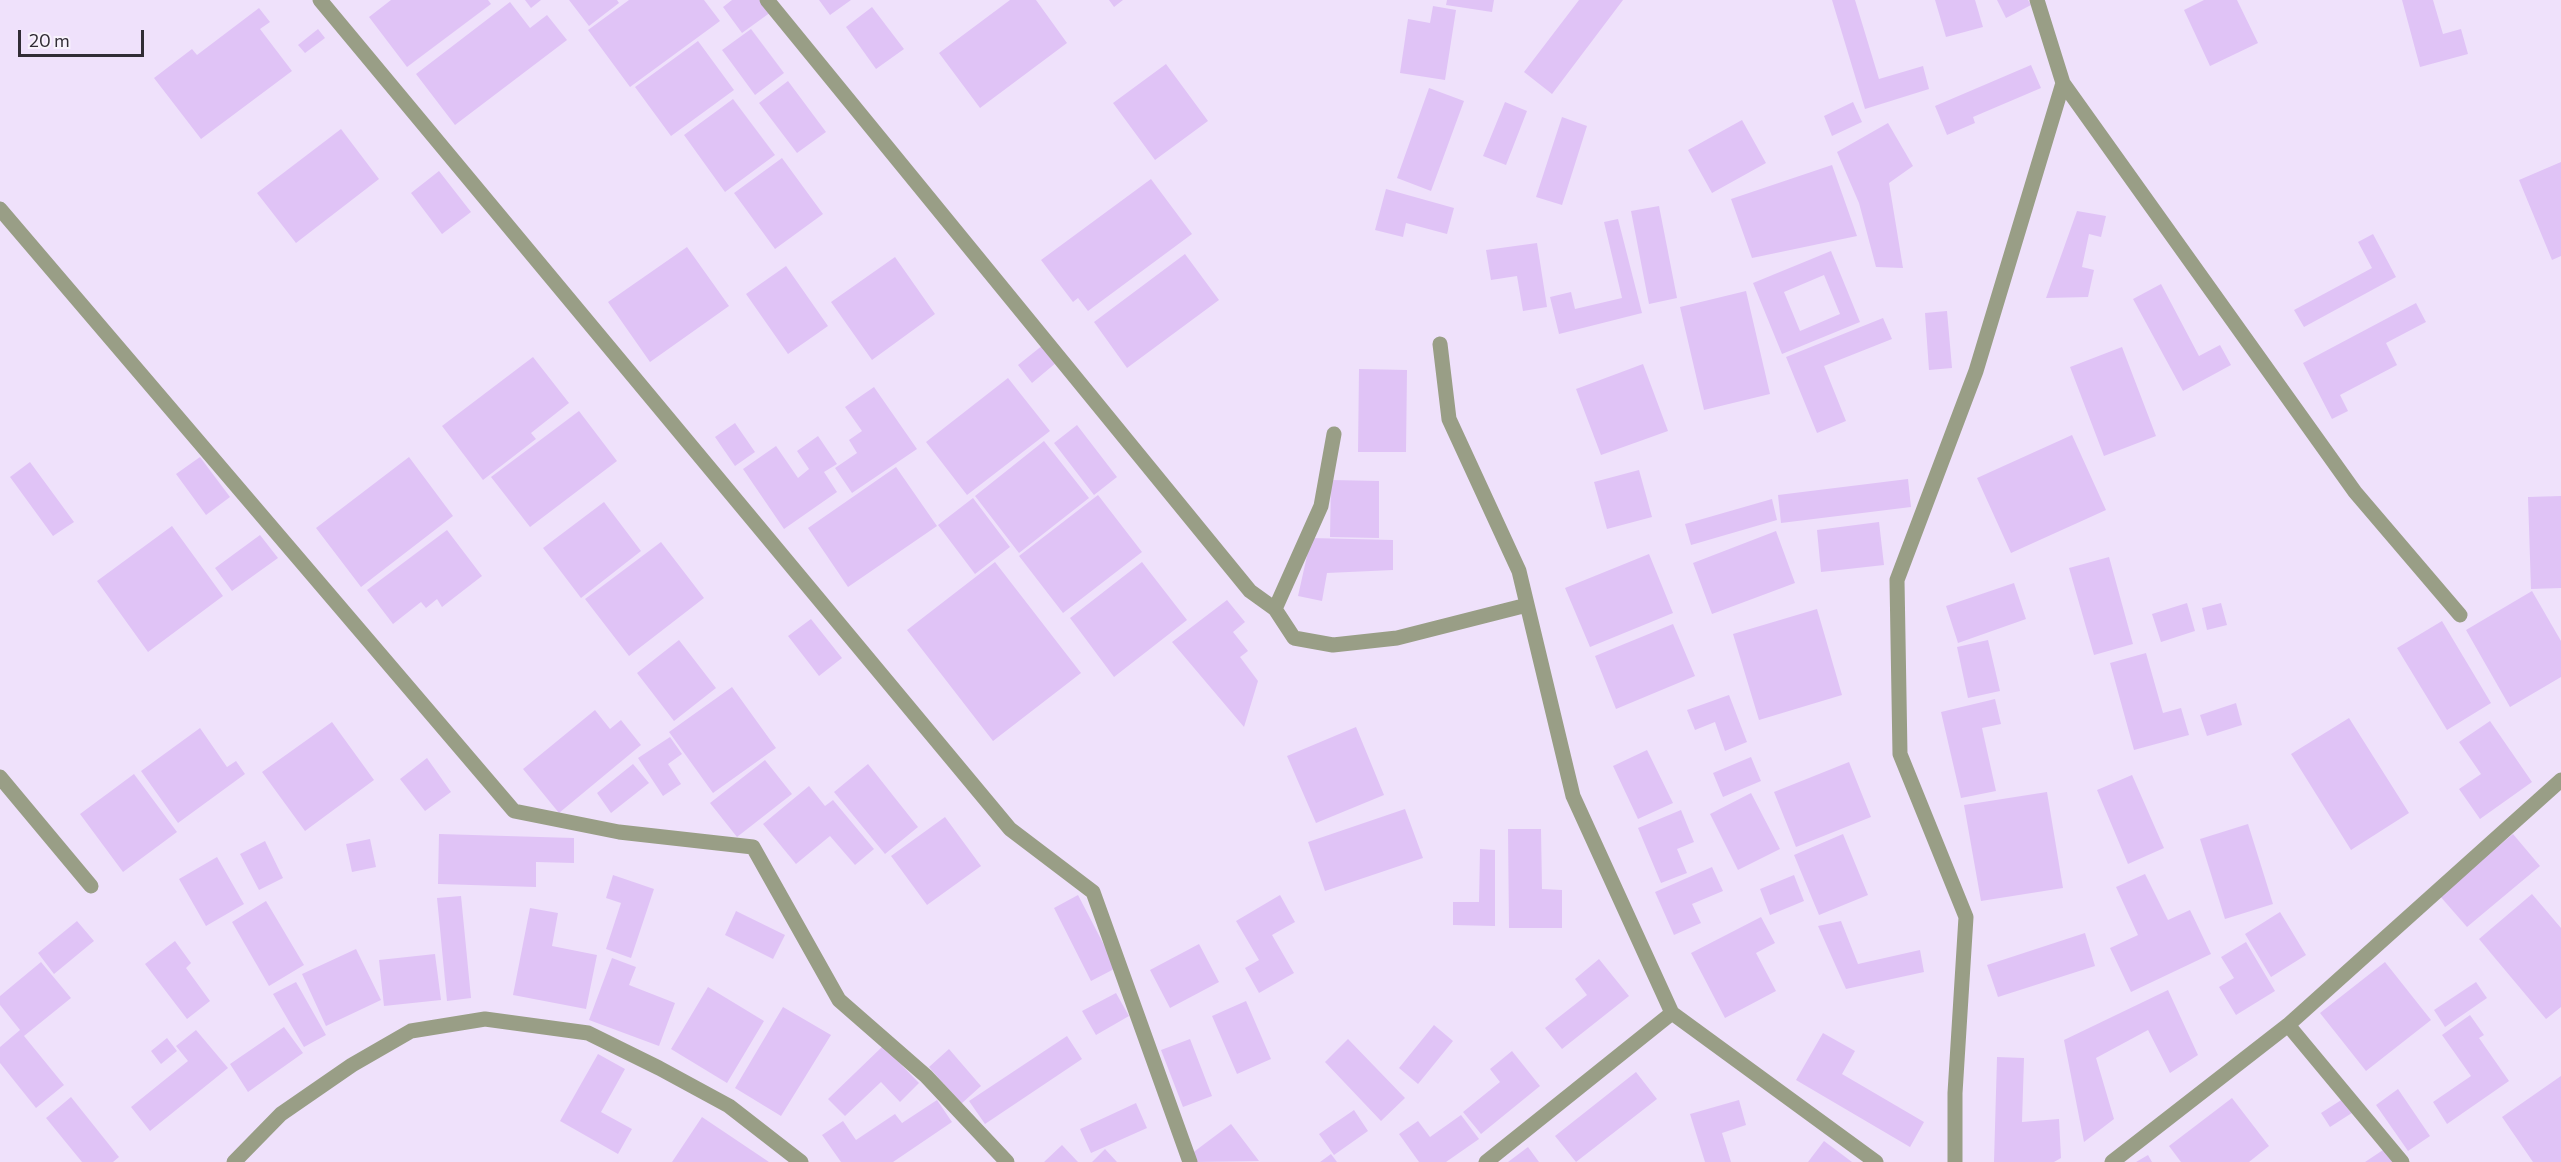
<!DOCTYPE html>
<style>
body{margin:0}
#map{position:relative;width:2561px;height:1162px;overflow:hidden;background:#efe1fb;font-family:Commissioner,sans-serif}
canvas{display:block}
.scale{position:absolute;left:18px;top:30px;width:126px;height:27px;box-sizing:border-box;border:3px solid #312c35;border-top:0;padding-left:8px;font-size:18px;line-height:21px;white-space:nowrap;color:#312c35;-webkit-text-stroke:4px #f8f2fc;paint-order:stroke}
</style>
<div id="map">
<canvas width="2561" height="1162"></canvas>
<div class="scale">20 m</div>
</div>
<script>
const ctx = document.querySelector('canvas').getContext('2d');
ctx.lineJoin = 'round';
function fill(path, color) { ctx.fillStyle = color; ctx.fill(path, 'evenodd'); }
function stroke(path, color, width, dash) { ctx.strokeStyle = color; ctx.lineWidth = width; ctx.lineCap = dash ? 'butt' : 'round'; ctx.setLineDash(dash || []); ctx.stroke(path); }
const building = new Path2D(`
 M391,0H488L491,4L407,67L369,17Z
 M525,0H541L531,8Z
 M569,0H617L619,3L589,26Z
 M629,0H704L720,21L630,87L588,30Z
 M732,0H762L771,12L742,33L723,7Z
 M819,0H851L830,15Z
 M1010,0H1036L1067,43L980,108L939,53Z
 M1109,0H1123L1114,7Z
 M1447,0H1494L1492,12L1446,5Z
 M1579,0H1623L1552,94L1524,72Z
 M1832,0H1855L1879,79L1923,66L1929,89L1865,109Z
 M1935,0H1975L1983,27L1946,37Z
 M1997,0H2028L2031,5L2006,18Z
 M2204,0H2237L2258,43L2210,66L2184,10Z
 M2402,0H2433L2443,34L2461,29L2468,54L2420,67Z
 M510,2L530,28L547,15L567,40L455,125L416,74Z
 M1433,6L1456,10L1445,80L1400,73L1408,19L1430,23Z
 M872,7L904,49L876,69L846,27Z
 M259,8L270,22L260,29L292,71L201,139L154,78L192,49L197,55Z
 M318,29L325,38L305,53L298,45Z
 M751,29L784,73L755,95L722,50Z
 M698,41L734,90L671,136L635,87Z
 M1166,64L1208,121L1155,160L1113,103Z
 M2031,65L2041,88L1973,117L1975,123L1947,135L1935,106Z
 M788,81L826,132L797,153L759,103Z
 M1429,88L1464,101L1431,191L1397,178Z
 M733,99L775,155L725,192L684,135Z
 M1505,102L1527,111L1506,165L1483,156Z
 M1853,102L1862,122L1832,136L1824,116Z
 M1562,117L1587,126L1562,205L1536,197Z
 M1742,120L1766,163L1712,193L1688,150Z
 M1888,123L1913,166L1889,183L1903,268L1876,267L1859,203L1837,152Z
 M341,129L379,179L296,243L257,193Z
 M782,158L823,214L775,249L734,193Z
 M2561,162V256L2552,260L2519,180Z
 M1832,165L1857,236L1752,258L1731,199Z
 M439,171L471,212L442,234L411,193Z
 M1151,179L1192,234L1088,311L1078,298L1073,302L1041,260Z
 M1386,189L1454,208L1447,234L1406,223L1403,237L1375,230Z
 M1659,206L1677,298L1649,304L1631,211Z
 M2077,211L2106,216L2101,237L2089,234L2082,267L2094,270L2088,297L2046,298Z
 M1618,219L1642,313L1559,334L1550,297L1571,292L1575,309L1622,298L1604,222Z
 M2373,234L2396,277L2304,327L2294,310L2372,268L2358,242Z
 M1537,243L1547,307L1523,311L1517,276L1491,280L1486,250Z
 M687,247L729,306L650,362L608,302Z
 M1831,251L1860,322L1782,354L1753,283ZM1824,275L1840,314L1800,331L1784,292Z
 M1185,254L1219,300L1127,368L1094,322Z
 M895,257L935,314L872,360L831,302Z
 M786,266L828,326L788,354L746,294Z
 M2161,284L2199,356L2220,345L2231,365L2183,391L2133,299Z
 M1746,291L1770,394L1704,410L1680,307Z
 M2416,303L2426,322L2386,343L2397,365L2340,395L2348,411L2332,419L2303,363Z
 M1947,311L1952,368L1929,370L1925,313Z
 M1883,318L1892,339L1824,366L1846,421L1817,433L1786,357Z
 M1043,345L1057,362L1032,383L1018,365Z
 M2122,347L2156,436L2104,456L2070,367Z
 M533,357L569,403L531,433L536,439L483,480L442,426Z
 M1643,364L1668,431L1601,455L1576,389Z
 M1359,369L1407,370L1406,452H1358Z
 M1008,378L1050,431L967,495L926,442Z
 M874,387L917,449L852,493L835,468L857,453L849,440L862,431L845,407Z
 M579,411L617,461L530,527L491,477Z
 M735,423L755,452L735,466L715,437Z
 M1077,425L1117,477L1094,495L1054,443Z
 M2072,435L2106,510L2011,553L1977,478Z
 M818,436L837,464L824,472L837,492L784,529L743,469L776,446L798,478L809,469L797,451Z
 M1044,441L1089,498L1019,553L975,496Z
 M200,457L230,497L206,515L176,474Z
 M409,457L453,516L361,587L316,528Z
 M30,462L74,522L53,536L10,477Z
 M896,467L937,526L848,587L808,528Z
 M1639,470L1652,517L1607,529L1594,482Z
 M1908,479L1911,507L1781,523L1778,495Z
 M1331,480L1379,481V538L1330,537Z
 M1098,495L1142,552L1063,613L1019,556Z
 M2561,496V588L2531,589L2528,497Z
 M973,498L1010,547L975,574L938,525Z
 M1772,499L1777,520L1691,545L1685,524Z
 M604,502L641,551L581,598L543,548Z
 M1879,522L1884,565L1821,572L1817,530Z
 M172,526L223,596L148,652L97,581Z
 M447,530L482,576L442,607L437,599L426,608L421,602L393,624L367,590Z
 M1776,531L1795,583L1712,614L1693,563Z
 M260,535L278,558L232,591L215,568Z
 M1311,538L1393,540V570L1327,573L1322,601L1298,596Z
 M661,542L704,598L629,656L585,599Z
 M1649,554L1673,613L1590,647L1565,588Z
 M2109,557L2133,644L2094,655L2069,568Z
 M995,562L1081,673L993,741L907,630Z
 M1142,562L1187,620L1114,677L1070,618Z
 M2014,583L2026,619L1958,643L1946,606Z
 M2532,591L2561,641V677L2510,707L2466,630Z
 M1227,600L1245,622L1233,632L1248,651L1240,657L1258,681L1244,727L1172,642Z
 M2187,603L2195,631L2161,642L2152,614Z
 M2221,603L2227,625L2207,630L2202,608Z
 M1817,609L1842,695L1759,720L1733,634Z
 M811,619L842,658L819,676L788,636Z
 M2442,621L2491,703L2447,730L2397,648Z
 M1673,624L1695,676L1616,709L1595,656Z
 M679,640L716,688L674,721L637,673Z
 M1988,640L2000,691L1968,698L1957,647Z
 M2146,653L2163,713L2181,708L2189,735L2134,750L2110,663Z
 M732,687L776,748L713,793L669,732Z
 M1729,695L1747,742L1725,751L1715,722L1695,730L1687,710Z
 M1995,699L2001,724L1982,728L1996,791L1961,798L1941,712Z
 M2236,703L2242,725L2207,736L2200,715Z
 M595,710L610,729L621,720L641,745L559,813L523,769Z
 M2349,718L2409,813L2351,850L2291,754Z
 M2490,721L2532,782L2480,819L2459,789L2481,774L2459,742Z
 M332,722L374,780L305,831L262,772Z
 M1356,727L1384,795L1316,823L1287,756Z
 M200,728L227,767L236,761L245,774L178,823L141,771Z
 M670,737L682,754L668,764L681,784L663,796L638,758Z
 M1647,750L1673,803L1638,819L1613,766Z
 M1751,757L1761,781L1723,797L1713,773Z
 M427,758L451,792L425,811L400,779Z
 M765,760L792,794L737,837L710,803Z
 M1849,762L1871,817L1796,847L1774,792Z
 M633,764L649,783L611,813L597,793Z
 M868,764L918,827L885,854L834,792Z
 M134,774L177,832L123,872L80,814Z
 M2132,775L2164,848L2128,864L2097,790Z
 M809,786L825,806L833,800L874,849L855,865L830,836L796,864L763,824Z
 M2047,792L2063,888L1981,901L1964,805Z
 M1751,793L1780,849L1738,870L1710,814Z
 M1405,809L1423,858L1325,891L1308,842Z
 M1681,810L1694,842L1677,849L1687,873L1661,883L1638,828Z
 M945,817L981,866L927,905L891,856Z
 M2248,824L2273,904L2225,919L2200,839Z
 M1508,829H1541L1542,889L1562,890V928H1509Z
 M439,834L574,838V863L536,862V887L438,884Z
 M1843,834L1868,895L1819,915L1794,855Z
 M2513,834L2540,866L2467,927L2439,895Z
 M370,839L376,867L352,872L346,844Z
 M265,841L283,878L259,890L240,854Z
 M1480,849L1495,850V926L1453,925V902H1479Z
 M217,857L244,904L206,926L179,879Z
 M1712,867L1723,891L1692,904L1701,923L1674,935L1655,892Z
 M2145,874L2168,920L2190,910L2211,954L2131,992L2110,948L2138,935L2116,887Z
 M613,875L654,889L631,958L606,949L621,903L606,898Z
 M1794,875L1804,901L1770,915L1760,889Z
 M2532,894L2561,928V1007L2546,1019L2479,939Z
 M1078,895L1116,968L1091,981L1054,908Z
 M1280,895L1295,922L1272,935L1294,973L1259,993L1245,968L1259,960L1236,921Z
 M461,896L471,998L447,1001L437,898Z
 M266,901L304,965L269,986L232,922Z
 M530,908L558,913L552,946L597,955L586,1009L513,995Z
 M736,911L785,935L773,959L725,935Z
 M2280,912L2306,955L2271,977L2245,934Z
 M1761,917L1775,943L1756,953L1776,991L1725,1018L1691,953Z
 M77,921L94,941L54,974L38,953Z
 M1841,921L1858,964L1920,950L1924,972L1846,989L1818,926Z
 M2085,933L2095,966L1998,997L1987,965Z
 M175,941L191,963L186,968L210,1001L187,1019L145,964Z
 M2246,942L2275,991L2236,1015L2219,987L2234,978L2221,957Z
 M1199,944L1219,982L1170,1008L1150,970Z
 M356,949L381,1000L326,1026L302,974Z
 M435,954L441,1000L384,1006L379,960Z
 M612,958L636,967L629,985L675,1003L659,1046L589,1020Z
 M1599,959L1629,996L1562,1049L1545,1028L1587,995L1575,979Z
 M41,962L71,998L24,1036L64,1085L36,1108L0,1063V1047L20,1030L0,1005V996Z
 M2385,962L2431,1020L2366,1071L2320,1013Z
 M296,982L326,1035L304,1047L273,994Z
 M2476,982L2487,998L2445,1027L2434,1010Z
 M708,987L764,1021L727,1083L671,1049Z
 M2168,990L2198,1055L2170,1073L2148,1030L2096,1058L2114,1119L2084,1142L2064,1040Z
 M1116,993L1129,1016L1096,1035L1082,1011Z
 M1246,1001L1271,1059L1237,1074L1212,1016Z
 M783,1007L831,1035L781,1116L735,1088Z
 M2470,1015L2484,1035L2479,1038L2509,1081L2447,1124L2433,1102L2471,1076L2442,1035Z
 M1434,1025L1453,1041L1418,1084L1399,1068Z
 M284,1027L303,1053L248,1092L230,1064Z
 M196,1030L228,1068L150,1131L131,1107L188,1061L176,1046Z
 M1823,1033L1855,1051L1842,1074L1924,1122L1910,1147L1796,1080Z
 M1067,1036L1082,1059L985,1124L969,1101Z
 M167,1038L177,1051L161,1064L151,1051Z
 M1190,1039L1212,1096L1183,1107L1161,1050Z
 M1348,1039L1405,1098L1381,1121L1325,1062Z
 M883,1046L919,1083L900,1102L881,1082L845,1116L828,1099Z
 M949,1049L981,1086L961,1104L929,1067Z
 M1512,1051L1540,1086L1481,1134L1463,1112L1500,1082L1490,1069Z
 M598,1054L625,1069L601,1112L632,1129L618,1154L560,1121Z
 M1997,1057L2024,1058L2022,1122L2059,1119L2061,1158L2054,1162H1994Z
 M1636,1072L1657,1099L1576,1162L1555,1136Z
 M2561,1076V1162H2533L2502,1117Z
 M2398,1089L2430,1136L2408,1151L2376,1105Z
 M71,1097L119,1157L113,1162H82L46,1118Z
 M2346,1097L2355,1111L2330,1127L2321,1113Z
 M2232,1098L2269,1146L2249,1162H2181L2169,1146Z
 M937,1100L952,1122L893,1162H841L822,1135L843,1121L856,1140L895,1114L902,1123Z
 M1739,1100L1746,1125L1722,1133L1731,1162H1705L1690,1114Z
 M1136,1103L1147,1128L1091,1153L1080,1129Z
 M1354,1110L1368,1131L1334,1155L1319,1134Z
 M1461,1115L1479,1139L1446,1162H1419L1399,1134L1418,1121L1430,1137Z
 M702,1117L769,1162H672Z
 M1231,1124L1259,1161L1197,1162L1191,1154Z
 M1824,1141L1852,1162H1808Z
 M1062,1145L1078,1162H1044Z
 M1528,1147L1539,1162H1508Z
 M2386,1148L2395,1162H2365Z
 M1105,1149L1117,1162H1092Z
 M1331,1154L1337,1162H1320Z
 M2148,1155L2152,1162H2136Z`);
const minor = new Path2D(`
 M320,0L1010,829L1093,892L1190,1162
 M767,0L1250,591L1275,609L1294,638L1333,645L1397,638L1527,605
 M2063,83L2355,492L2460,615
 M0,209L514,811L619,832L753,847L839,1000L926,1076L1007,1162
 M1440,344L1449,419L1519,571L1573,796L1672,1013L1876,1162
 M1275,609L1321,506L1334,434
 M0,777L91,886
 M2288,1025L2402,1162
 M234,1162L281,1114L352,1065L411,1031L485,1019L588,1033L659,1068L729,1106L801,1162
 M1486,1162L1672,1013
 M1955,1162V1093L1966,917L1900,754L1897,580L1976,371L2063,83L2037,0
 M2112,1162L2288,1025L2561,780`);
fill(building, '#e0c3f6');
stroke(minor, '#999e86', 15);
</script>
